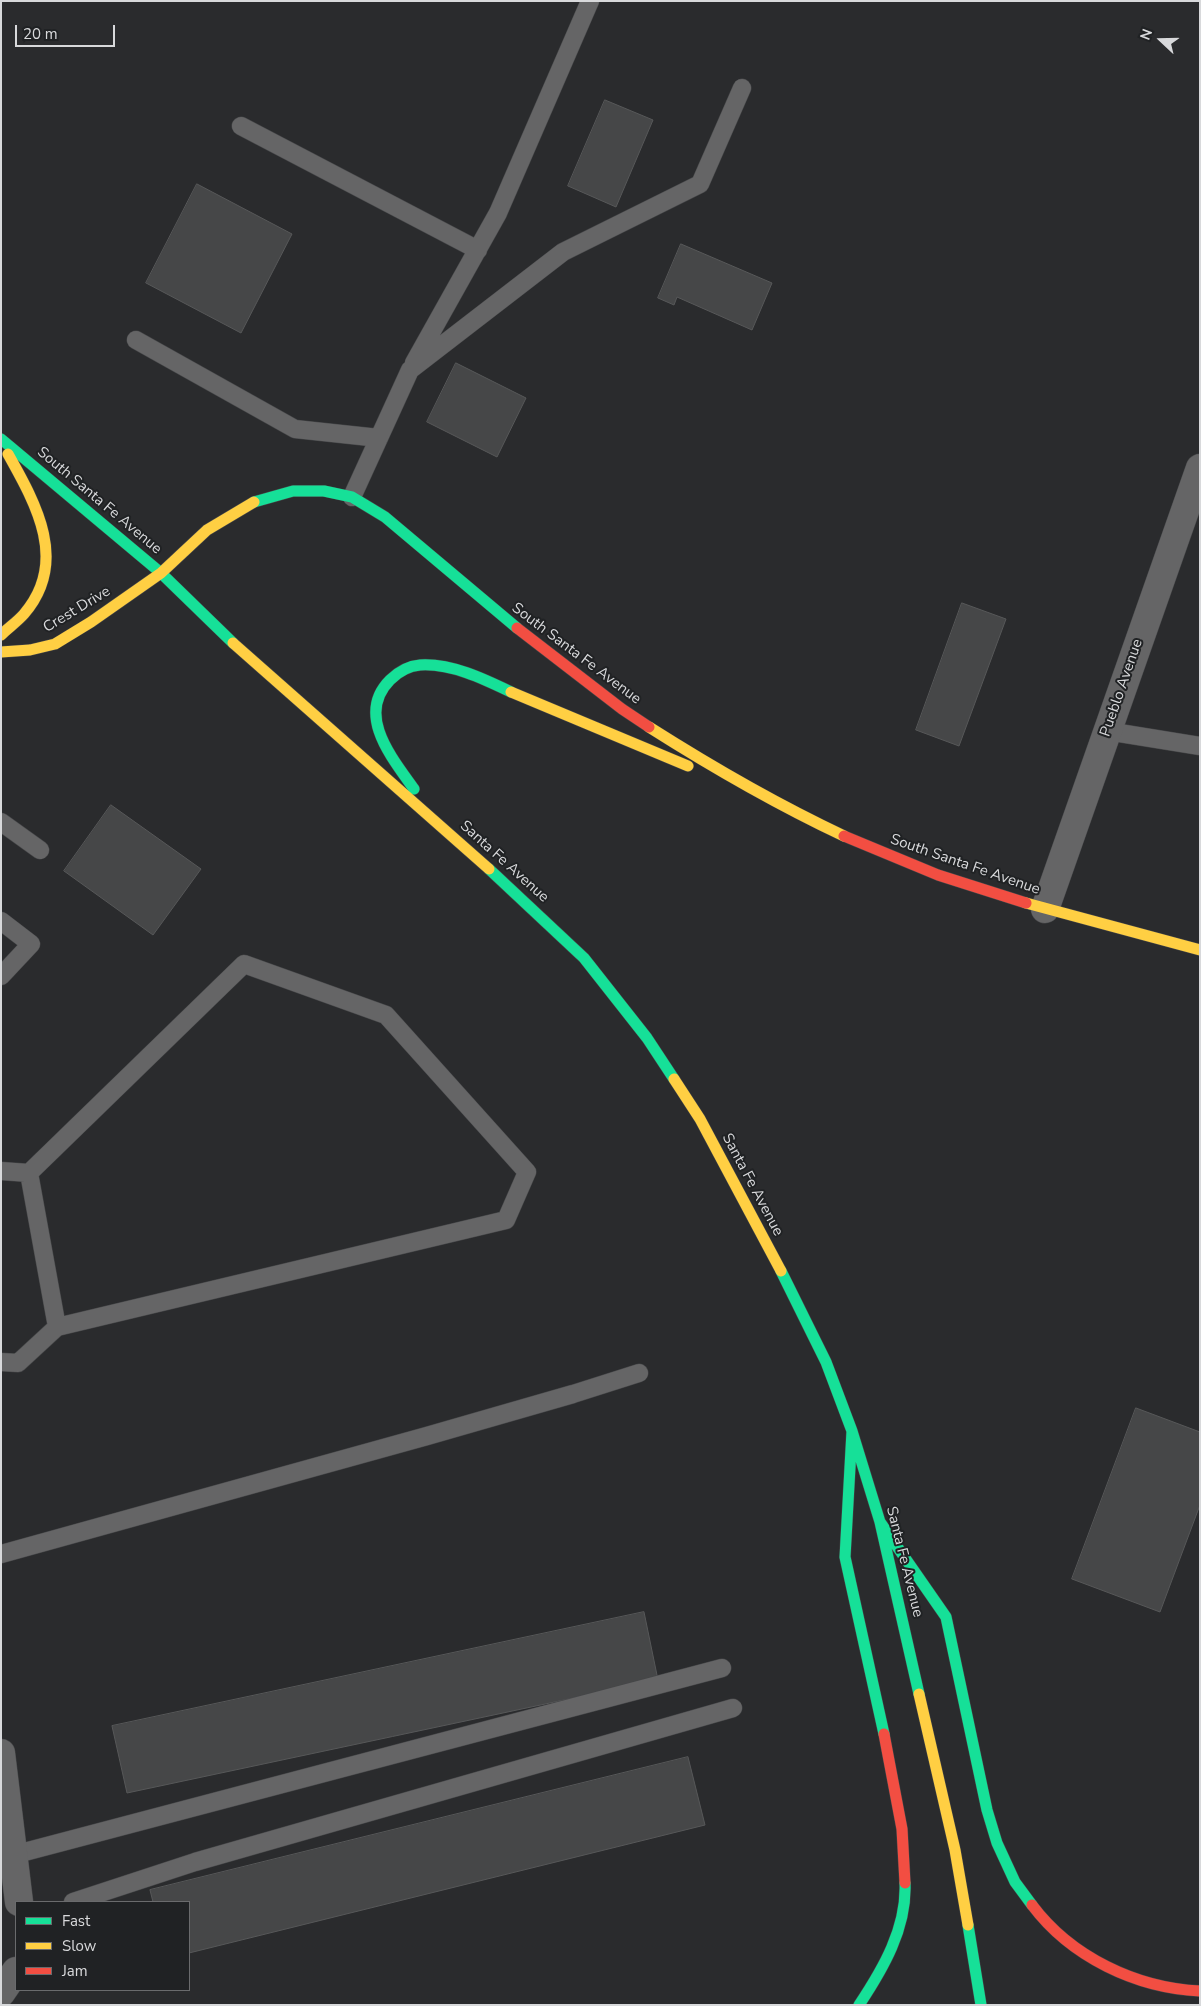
<!DOCTYPE html>
<style>
body{margin:0}
#map{position:relative;width:1201px;height:2006px;overflow:hidden;background:#2a2b2d;font-family:"Nunito Sans",sans-serif}
canvas{display:block}
.frame{position:absolute;inset:0;border:2px solid #d8d9db;pointer-events:none}
.legend{position:absolute;left:15px;top:1901px;width:175px;height:90px;box-sizing:border-box;background:#202224;border:1px solid #6a6b6d;margin:0;padding:6px 9px;list-style:none;font-size:15px;color:#d8d9db}
.legend li{display:flex;align-items:center;gap:10px;height:25px}
.legend b{width:25px;border:1px solid #6a6b6d}
.north{position:absolute;left:1136px;top:15px;width:50px;height:50px;-webkit-text-stroke:4px #202224;paint-order:stroke;rotate:291deg;font-size:14px;font-weight:700;line-height:20px;text-align:center;color:#d8d9db}
.north::after{content:'';display:block;margin:auto;width:18px;height:22px;background:#d8d9db;clip-path:polygon(50% 0,100% 100%,50% 72%,0 100%)}
.scale{position:absolute;left:15px;top:25px;width:100px;height:22px;box-sizing:border-box;border:2px solid #d8d9db;border-top:0;padding-left:6px;font-size:15px;line-height:18px;white-space:nowrap;color:#d8d9db;-webkit-text-stroke:4px #202224;paint-order:stroke}
</style>
<div id="map">
<canvas width="1201" height="2006"></canvas>
<div class="frame"></div>
<ul class="legend">
<li><b style="height:6px;background:#16e098"></b>Fast</li>
<li><b style="height:6px;background:#ffcf43"></b>Slow</li>
<li><b style="height:6px;background:#f24e42"></b>Jam</li>
</ul>
<div class="north">N</div>
<div class="scale">20 m</div>
</div>
<script>
const ctx = document.querySelector('canvas').getContext('2d');
ctx.lineJoin = 'round';
function fill(path, color) { ctx.fillStyle = color; ctx.fill(path, 'evenodd'); }
function stroke(path, color, width, dash) { ctx.strokeStyle = color; ctx.lineWidth = width; ctx.lineCap = dash ? 'butt' : 'round'; ctx.setLineDash(dash || []); ctx.stroke(path); }
function drawText(font, color, halo, rows, align = 'center') {
  ctx.font = font + ' "Nunito Sans",sans-serif'; ctx.lineWidth = 4; ctx.setLineDash([]); ctx.textBaseline = 'middle'; ctx.strokeStyle = halo; ctx.fillStyle = color; for (const [text, x, y, turn = 0] of rows) {
    ctx.save(); ctx.translate(x, y); ctx.rotate((+turn || 0) * Math.PI / 180); ctx.textAlign = isNaN(turn) ? turn : align; if (halo) ctx.strokeText(text, 0, 0); ctx.fillText(text, 0, 0); ctx.restore();
  }
}
const building = new Path2D(`
 M605,100L653,120L616,207L568,186Z
 M197,184L292,234L241,333L146,283Z
 M681,244L772,283L752,330L677,297L674,305L658,298Z
 M456,363L526,398L497,457L427,422Z
 M962,603L1006,619L959,746L916,730Z
 M111,805L201,869L153,935L64,871Z
 M1136,1408L1200,1432V1505L1160,1612L1072,1579Z
 M644,1612L658,1680L127,1793L112,1726Z
 M688,1757L705,1825L189,1953V1902H153L150,1890Z`);
const lane = new Path2D(`
 M241,126L478,250
 M136,340L295,429L379,438
 M414,363L498,213L590,1
 M352,497L410,370L563,252L700,184L742,88
 M1107,731L1200,746
 M1,822L40,850
 M1,921L31,944L1,976
 M1,1171L29,1173L244,964L386,1015L527,1172L506,1220L57,1327L18,1363L1,1362
 M29,1173L57,1327
 M1,1554L427,1436L573,1394L639,1373
 M13,1855L722,1668
 M73,1902L195,1862L733,1708`);
const street = new Path2D(`
 M1045,909L1200,468
 M1,1753L19,1902
 M1,1993L16,1971`);
const fast = new Path2D(`
 M1,439L161,573L233,643
 M254,502L293,491H324L352,497L385,517L517,628
 M414,789C393,759 355,715 390,680C398,672 408,666 420,665C451,663 484,679 511,692
 M489,869L584,958L647,1038L674,1079
 M781,1271L826,1362L852,1431L880,1522L919,1694
 M852,1431L845,1557L884,1734
 M880,1522L946,1617L987,1810L997,1843L1015,1882L1032,1905
 M968,1925L981,2005
 M859,2005C883,1969 907,1928 905,1883`);
const slow = new Path2D(`
 M1,635C8,628 17,622 24,614C69,562 36,504 8,454
 M233,643L489,869
 M1,652L30,650L55,644L91,622L161,573L207,530L254,502
 M511,692L688,766
 M649,727C712,767 776,804 844,836
 M1026,903L1200,950
 M674,1079L700,1119L781,1271
 M919,1694L955,1850L968,1925`);
const jam = new Path2D(`
 M517,628L622,709L649,727
 M844,836L938,875L1026,903
 M884,1734L902,1829L905,1883
 M1032,1905C1071,1957 1136,1988 1200,1991`);
const streetNames = [
 ["South Santa Fe Avenue",99,501,40],
 ["Crest Drive",77,610,-31],
 ["South Santa Fe Avenue",576,654,37],
 ["Pueblo Avenue",1122,688,-71],
 ["Santa Fe Avenue",504,862,42],
 ["South Santa Fe Avenue",965,865,19],
 ["Santa Fe Avenue",752,1185,62],
 ["Santa Fe Avenue",904,1562,76]
];
fill(building, '#464748');
stroke(building, '#575859', 1);
stroke(lane, '#464749', 19);
stroke(street, '#464749', 29);
stroke(fast, '#464749', 12);
stroke(slow, '#464749', 12);
stroke(jam, '#464749', 12);
stroke(lane, '#656566', 18);
stroke(street, '#656566', 28);
stroke(fast, '#16e098', 11);
stroke(slow, '#ffcf43', 11);
stroke(jam, '#f24e42', 11);
drawText('15px', '#d8d9db', '#202224', streetNames);
</script>
